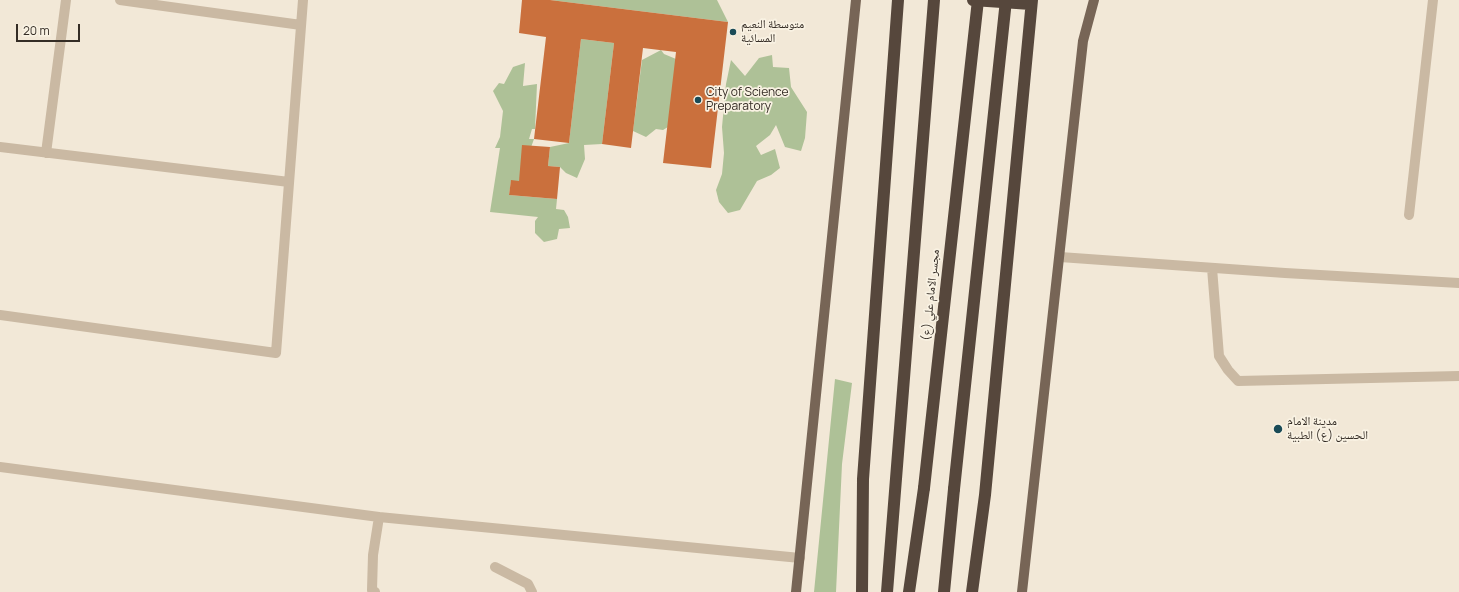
<!DOCTYPE html>
<meta charset="utf-8">
<style>
body{margin:0}
#map{position:relative;width:1459px;height:592px;overflow:hidden;background:#f2e8d7;font-family:Manrope,sans-serif}
canvas{display:block}
.scale{position:absolute;left:16px;top:24px;width:64px;height:18px;box-sizing:border-box;border:2px solid #342c25;border-top:0;padding-left:5px;font-size:12px;line-height:14px;white-space:nowrap;color:#342c25;-webkit-text-stroke:3px #f9f2e3;paint-order:stroke}
</style>
<div id="map">
<canvas width="1459" height="592"></canvas>
<div class="scale">20 m</div>
</div>
<script>
const ctx = document.querySelector('canvas').getContext('2d');
ctx.lineJoin = 'round';
function fill(path, color) { ctx.fillStyle = color; ctx.fill(path, 'evenodd'); }
function stroke(path, color, width, dash) { ctx.strokeStyle = color; ctx.lineWidth = width; ctx.lineCap = dash ? 'butt' : 'round'; ctx.setLineDash(dash || []); ctx.stroke(path); }
function drawText(font, color, halo, rows, align = 'center') {
  ctx.font = font + ' Manrope,"Noto Naskh Arabic",sans-serif'; ctx.lineWidth = 3.5; ctx.setLineDash([]); ctx.textBaseline = 'middle'; ctx.strokeStyle = halo; ctx.fillStyle = color; for (const [text, x, y, turn = 0] of rows) {
    ctx.save(); ctx.translate(x, y); ctx.rotate((+turn || 0) * Math.PI / 180); ctx.textAlign = isNaN(turn) ? turn : align; if (halo) ctx.strokeText(text, 0, 0); ctx.fillText(text, 0, 0); ctx.restore();
  }
}
const green = new Path2D(`
 M550,0H717L728,22Z
 M581,39L614,43L602,144L584,145L585,159L577,178L566,173L560,167L548,166L550,147L569,143Z
 M661,50L664,54L676,59L668,127L663,130L656,129L646,137L633,131L642,60Z
 M772,55L773,67L789,68L791,87L807,112L805,138L801,151L785,147L776,125L770,135L756,146L761,155L775,149L780,168L771,175L757,181L740,210L728,213L719,202L716,190L722,174L724,153L722,127L726,84L731,60L745,76L759,58Z
 M525,63L523,86L537,84L535,129H532L529,139H534L519,181H511L509,195L557,199L556,209L564,210L568,217L570,228L559,229L557,239L544,242L535,233V221L538,217L490,212L500,148H495L500,137L503,111L493,91L499,83L504,84L513,67Z
 M835,379L852,383L842,464L836,592H814Z`);
const building = new Path2D(`
 M522,0H550L728,22L711,168L663,163L676,52L643,48L631,148L602,144L614,43L581,39L569,143L534,139L546,37L519,33Z
 M522,145L550,147L548,166L560,167L557,199L509,195L511,180L519,181Z`);
const minor = new Path2D(`
 M120,0L301,25
 M0,147L289,182
 M46,153L66,0
 M1409,215L1433,0
 M1060,257L1285,273L1459,283
 M1212,268L1219,356L1228,370L1238,381L1459,376
 M0,315L276,353L303,0
 M0,467L379,517L800,558
 M495,567L528,584L532,592
 M375,592L372,590L373,555L379,517`);
const major = new Path2D(`
 M796,592L856,0
 M1022,592L1083,41L1094,0`);
const highway = new Path2D(`
 M973,0L1031,4
 M862,592L863,479L898,0
 M887,592L934,0
 M909,592L924,488
 M944,592L954,489
 M972,592L985,495L1032,0`);
const highwayBridge = new Path2D(`
 M924,488L978,0
 M954,489L1006,0`);
const markers = [
 [733,32,4,"#1a4b57"],
 [698,100,4,"#1a4b57"],
 [1278,429,5,"#1a4b57"]
];
const poiNames = [
 ["متوسطة النعيم",741,25],
 ["المسائية",741,39],
 ["City of Science",706,93],
 ["Preparatory",706,107],
 ["مدينة الامام",1287,422],
 ["الحسين (ع) الطبية",1287,436]
];
const streetNames = [
 ["مجسر الامام علي (ع)",931,295,-84]
];
fill(green, '#aec197');
fill(building, '#ca703d');
stroke(minor, '#cab9a3', 10);
stroke(major, '#776556', 10);
stroke(highway, '#56473c', 12);
stroke(highwayBridge, '#56473c', 12);
for (const [x, y, r, color] of markers) { const dot = new Path2D(); dot.arc(x, y, r, 0, 2 * Math.PI); ctx.fillStyle = color; ctx.fill(dot); stroke(dot, '#f9f2e3', 1.5); }
drawText('12px', '#342c25', '#f9f2e3', poiNames, 'left');
drawText('12px', '#342c25', '#f9f2e3', streetNames);
</script>
